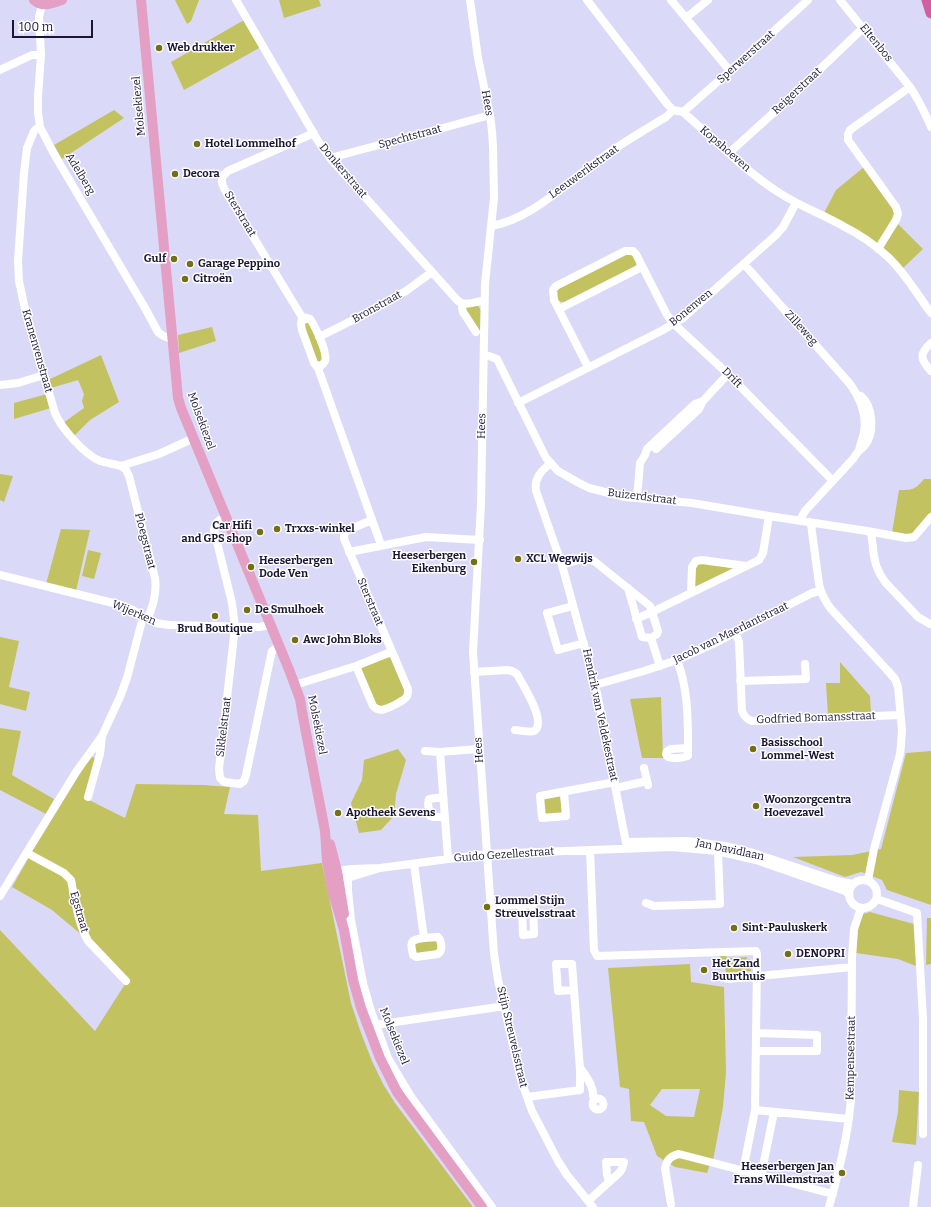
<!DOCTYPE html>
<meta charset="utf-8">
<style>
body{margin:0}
#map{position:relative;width:931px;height:1207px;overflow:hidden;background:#dbd9f8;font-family:Bitter,serif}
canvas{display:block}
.scale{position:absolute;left:12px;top:20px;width:81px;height:18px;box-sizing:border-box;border:2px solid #1b1733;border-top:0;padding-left:5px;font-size:12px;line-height:14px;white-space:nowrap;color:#1b1733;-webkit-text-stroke:3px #fefefe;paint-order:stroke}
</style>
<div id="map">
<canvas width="931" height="1207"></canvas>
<div class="scale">100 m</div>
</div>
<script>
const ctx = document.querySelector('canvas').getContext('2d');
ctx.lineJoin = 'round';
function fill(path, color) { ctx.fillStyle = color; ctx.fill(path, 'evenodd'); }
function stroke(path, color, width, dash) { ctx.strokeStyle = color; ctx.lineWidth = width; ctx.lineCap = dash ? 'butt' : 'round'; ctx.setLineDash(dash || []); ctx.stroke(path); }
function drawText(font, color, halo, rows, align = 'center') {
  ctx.font = font + ' Bitter,serif'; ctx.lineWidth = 3; ctx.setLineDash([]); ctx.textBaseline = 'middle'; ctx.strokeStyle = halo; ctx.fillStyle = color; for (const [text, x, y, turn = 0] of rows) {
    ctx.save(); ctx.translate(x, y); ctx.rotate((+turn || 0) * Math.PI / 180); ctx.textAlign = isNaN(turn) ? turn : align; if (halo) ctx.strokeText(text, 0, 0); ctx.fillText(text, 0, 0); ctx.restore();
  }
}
const green = new Path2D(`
 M175,0H199L191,21L187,24Z
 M279,0H319L321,6L284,18Z
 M244,20L261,47L184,90L171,62Z
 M114,110L124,118L62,159L54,145Z
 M864,167L892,206L895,217L877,244L824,213L836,190Z
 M897,223L923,249L902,269L883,248Z
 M626,255C633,254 637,258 636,265L633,269L565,302H561L558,300L555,292L558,289Z
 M476,305L479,307L481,311L480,335L466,313L464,307Z
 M308,322H310L324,358L321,361H316L304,325Z
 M212,327L216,341L179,353L178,335Z
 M101,355L119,402L90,420L74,436L63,423L84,408L82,401L84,394L78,380L51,388L50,379Z
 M47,394L51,408L14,419V403Z
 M0,474L13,476L4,502L0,500Z
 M924,479H931V513L913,535L892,533L899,490C912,490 915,490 924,479Z
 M61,529L90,530L76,591L46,584Z
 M88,550L101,553L94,579L82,576Z
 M697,562L732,568V569L698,588L693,586Z
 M0,637L19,641L9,687L30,692L26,711L0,704Z
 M388,657L391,658L405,692L401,699L383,707L376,705L361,668L363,666Z
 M840,662L870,696L871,714L828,716L826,683H840Z
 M661,697L663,758H642L630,699Z
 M0,728L21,731L12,775L54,799L46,814L0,790Z
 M398,749L406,760L396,794L394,816L381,830L359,833L351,803L362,780L364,760Z
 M931,751V905L887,890L882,880L861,872L845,877L793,857L852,855L881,849L906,753Z
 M91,756L96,759L85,798L125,818L136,784L203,785L230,787L224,814L258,815L261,871L322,863L351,1003L361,1033L372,1061L383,1084L395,1103L473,1207H0V930L95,1031L127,981L83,936L52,910L12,887L33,850Z
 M560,796L562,813L545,814L543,799Z
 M870,912L914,924L916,935V966L898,959L856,953L858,929L863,914Z
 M927,918H931V964L926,965Z
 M437,939L439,950L416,955L414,942Z
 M720,955L726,956L727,958L747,957V959H750L751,971L726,973L725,965L720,964Z
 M690,964L691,982L724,987L726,1072L723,1107L713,1161L709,1167L707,1173L675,1167L657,1156L644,1122L631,1121L629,1089L620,1087L608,968ZM662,1089H700L694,1117L666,1116L650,1105Z
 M899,1090L919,1092L916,1145L892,1142L898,1112Z`);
const minor = new Path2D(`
 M236,0L318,141L330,158L458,301C466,307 475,301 484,301
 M470,0L478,58L490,115L492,131L493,147L494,198L485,284L481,504L473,652L494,954L498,980L521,1080L527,1097L532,1111L558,1161L567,1175L593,1207
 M587,0L668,105L673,110L683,112C714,139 744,170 778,192C799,206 822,214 843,226C859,234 875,245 888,257C905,273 917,294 931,313
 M671,0L730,71
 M840,0L910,87C919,100 925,113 931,127
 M42,5L39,17L41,55L38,96V113L40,127L54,154L145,308L158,332C162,336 167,338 173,339
 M686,18L708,0
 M0,70L32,55H41
 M683,112L730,71L808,0
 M40,127L36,129L34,131L27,148L24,173L18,261L19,281L26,314L55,413C61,428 85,455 100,461C107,463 114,464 121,466L159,454L194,438
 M729,153L790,98L863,28
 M330,158L443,128L490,115
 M491,226C532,219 566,183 599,160C620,144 643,131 666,117L673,110
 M878,249L896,220L898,214L896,207L848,140V134L850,130L910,87
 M744,264L850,384C860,398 867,415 864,432C863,438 860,444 859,451
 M463,304L462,308L463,312L476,332
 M559,309L642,267
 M302,317L310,319C315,326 328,353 325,361C324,364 320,366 318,368L314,363L302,330L301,324L302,317L226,192C221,182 219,178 228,171L314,133
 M319,337L359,317L406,291L432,272
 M931,343C919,354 920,359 931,371
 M484,355L489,356L497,359L546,458L558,471L579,483L589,488L625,497L692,503L769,516L867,531L906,538L914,537L931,517
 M588,367L554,300L553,290L556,286L625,251H633L636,254L667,315L674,324L728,374L833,481
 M318,368L381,545
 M0,385L18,383L44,375
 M518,403L663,330L683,318L776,235L783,227L796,203
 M656,449L699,409L703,401L728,374
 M551,463C541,471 534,478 536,491L562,565L597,693L627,848
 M121,466L126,470L129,476L155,578C157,593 153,605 148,618
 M637,498L640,463L645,455L647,449L695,404L703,401
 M226,517C219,520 215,522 214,530L232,603L235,627L219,769L220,778L224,782L240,784L244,781L246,775L271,655L272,651L279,646
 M800,520L805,511L853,459C855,456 857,452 861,449C862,448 864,447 865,445C875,433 873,406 861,396
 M811,523L812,532L819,584C821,594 825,601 831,609L888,671L895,679L898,687L902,730L901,745L900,754L874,849L868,880
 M871,532L874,556L876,565L880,574L885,582L918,617L930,624
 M349,552L426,537L480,540
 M562,565C572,562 583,557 594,561L650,606L652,612L759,560L763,553L769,516
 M0,575L121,605L133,610L143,617L148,618L156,623L169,625L259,627L271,625
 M628,588L642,637L651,638L657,634L658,631L652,612L636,619
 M691,593L692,567L696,561L702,560L746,566
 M573,606L547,613L558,650L584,643
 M735,631L739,642L742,711C744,716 746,719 752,721L900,715
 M651,638L660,666
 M677,660C688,688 688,718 688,748L671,749L667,751L666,754L668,757C674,759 682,758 688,756V748
 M356,666L373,706C375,708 377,710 381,710C387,709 405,701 407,696C408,695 408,691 408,689L344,539V535L346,531L372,520
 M474,672L507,670L512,671L517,674C522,684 548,723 534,731C530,733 521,730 515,730
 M740,681L806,679L805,664
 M295,685L356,666L391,652
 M595,685L644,671L677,660L717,642L812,593L820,591
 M425,751L440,752L479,749
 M440,752L448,859
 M644,768L648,785
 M616,788L647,781
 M564,792L566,816L542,818L540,796L615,782
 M88,797L100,754L102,736L120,697L127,678L143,617
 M443,797L429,799L428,804L430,816L434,817H445
 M627,842L687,841L725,846L753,853L837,881L853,884
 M590,850L594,950L597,956L756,951L757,954V964L755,1110L743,1171
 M27,853L64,873L71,880C75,900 78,923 88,941L126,981
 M414,864L424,938C410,940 410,941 413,955L416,957L438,954C443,951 442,941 438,937L424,938
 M380,868L341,880L330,877L337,871L352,869L380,868L486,854L672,847L717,851L756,860L845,891L849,894
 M348,874V891L351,920L363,983L371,1011L388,1058L410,1095L492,1207
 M849 894a14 14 0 1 1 28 0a14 14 0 1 1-28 0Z
 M0,896L76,772L102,736
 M877,899L917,913L923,1019V1134
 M646,903L654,906L720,904L718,852
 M490,905L533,904L534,934L523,935L522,904
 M728,979L852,967
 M375,1025L505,1006
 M756,1051H817V1035L756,1033
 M580,1070H582C587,1078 594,1087 593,1096
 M527,1097L580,1090V1070L572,964H556L558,991L574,990
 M592.5 1104a5.5 5.5 0 1 1 11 0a5.5 5.5 0 1 1-11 0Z
 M755,1110L849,1119
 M761,1176L774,1112
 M588,1201L619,1173L622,1169L624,1162H606L607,1175L609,1182
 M671,1204L665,1168C667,1159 671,1156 679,1154L833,1194
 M829,1207C839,1171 848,1136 851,1099L852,957L854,929L861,908
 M913,1207L918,1165`);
const major = new Path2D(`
 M34,0C43,8 52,3 62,0
 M141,0L178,398L181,408L290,672L300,699L303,717L325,831L327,861L333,893L344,930L353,980L361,1008L380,1058L397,1092L482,1207
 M330,844L337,871L344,914`);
const highway = new Path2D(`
 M927,0L931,13`);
const markers = [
 [159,48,4,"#727013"],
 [197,144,4,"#727013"],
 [175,174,4,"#727013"],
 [174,259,4,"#727013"],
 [190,264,4,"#727013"],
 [185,279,4,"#727013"],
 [277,529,4,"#727013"],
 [260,532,4,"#727013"],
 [518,559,4,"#727013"],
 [474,562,4,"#727013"],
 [251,567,4,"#727013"],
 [247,610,4,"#727013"],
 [215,616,4,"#727013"],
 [295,640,4,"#727013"],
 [753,749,4,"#727013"],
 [756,806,4,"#727013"],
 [338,813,4,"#727013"],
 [487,907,4,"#727013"],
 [734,928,4,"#727013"],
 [788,954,4,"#727013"],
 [704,970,4,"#727013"],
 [842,1173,4,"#727013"]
];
const streetNames = [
 ["Eltenbos",876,43,51],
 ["Sperwerstraat",746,57,-42],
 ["Reigerstraat",797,91,-43],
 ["Hees",487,103,80],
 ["Molsekiezel",139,106,-95],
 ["Spechtstraat",410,137,-15],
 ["Kopshoeven",725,149,41],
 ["Donkerstraat",343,171,50],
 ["Leeuwerikstraat",584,172,-36],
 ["Adelberg",80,174,59],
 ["Sterstraat",240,214,59],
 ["Bronstraat",377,307,-29],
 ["Bonenven",691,308,-39],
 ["Zilleweg",801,328,48],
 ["Kranenvenstraat",37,351,74],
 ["Drift",732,378,45],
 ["Molsekiezel",201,421,70],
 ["Hees",482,426,-89],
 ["Buizerdstraat",642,497,7],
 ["Ploegstraat",145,541,76],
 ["Sterstraat",370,602,67],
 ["Wijerken",134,613,23],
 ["Jacob van Maerlantstraat",731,633,-26],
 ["Hendrik van Veldekestraat",600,715,78],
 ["Godfried Bomansstraat",816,718,-2],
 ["Molsekiezel",317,725,79],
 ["Sikkelstraat",224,727,-83],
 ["Hees",479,750,-94],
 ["Jan Davidlaan",730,850,12],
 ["Guido Gezellestraat",504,855,-4],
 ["Egstraat",79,912,74],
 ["Molsekiezel",394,1036,68],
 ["Stijn Streuvelsstraat",512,1037,77],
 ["Kempensestraat",851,1058,-89]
];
const poiNames = [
 ["Web drukker",167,48],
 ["Hotel Lommelhof",205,144],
 ["Decora",183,174],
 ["Gulf",166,259,"right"],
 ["Garage Peppino",198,264],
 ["Citroën",193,279],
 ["Car Hifi",252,526,"right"],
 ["and GPS shop",252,539,"right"],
 ["Trxxs-winkel",285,529],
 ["Heeserbergen",466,556,"right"],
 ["Eikenburg",466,569,"right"],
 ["XCL Wegwijs",526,559],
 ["Heeserbergen",259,561],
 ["Dode Ven",259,574],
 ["De Smulhoek",255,610],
 ["Brud Boutique",215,629,"center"],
 ["Awc John Bloks",303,640],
 ["Basisschool",761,743],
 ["Lommel-West",761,756],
 ["Woonzorgcentra",764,800],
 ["Hoevezavel",764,813],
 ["Apotheek Sevens",346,813],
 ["Lommel Stijn",495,901],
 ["Streuvelsstraat",495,914],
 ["Sint-Pauluskerk",742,928],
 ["DENOPRI",796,954],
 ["Het Zand",712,964],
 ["Buurthuis",712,977],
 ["Heeserbergen Jan",834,1167,"right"],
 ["Frans Willemstraat",834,1180,"right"]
];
fill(green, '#c3c261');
stroke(minor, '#fff', 8);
stroke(major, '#e49fc5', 10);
stroke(highway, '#d25f9f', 11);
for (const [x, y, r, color] of markers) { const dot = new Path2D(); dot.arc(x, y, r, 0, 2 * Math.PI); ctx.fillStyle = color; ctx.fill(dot); stroke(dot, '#fefefe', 1.5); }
drawText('11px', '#1b1733', '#fefefe', streetNames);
drawText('bold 11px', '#1b1733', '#fefefe', poiNames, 'left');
</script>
